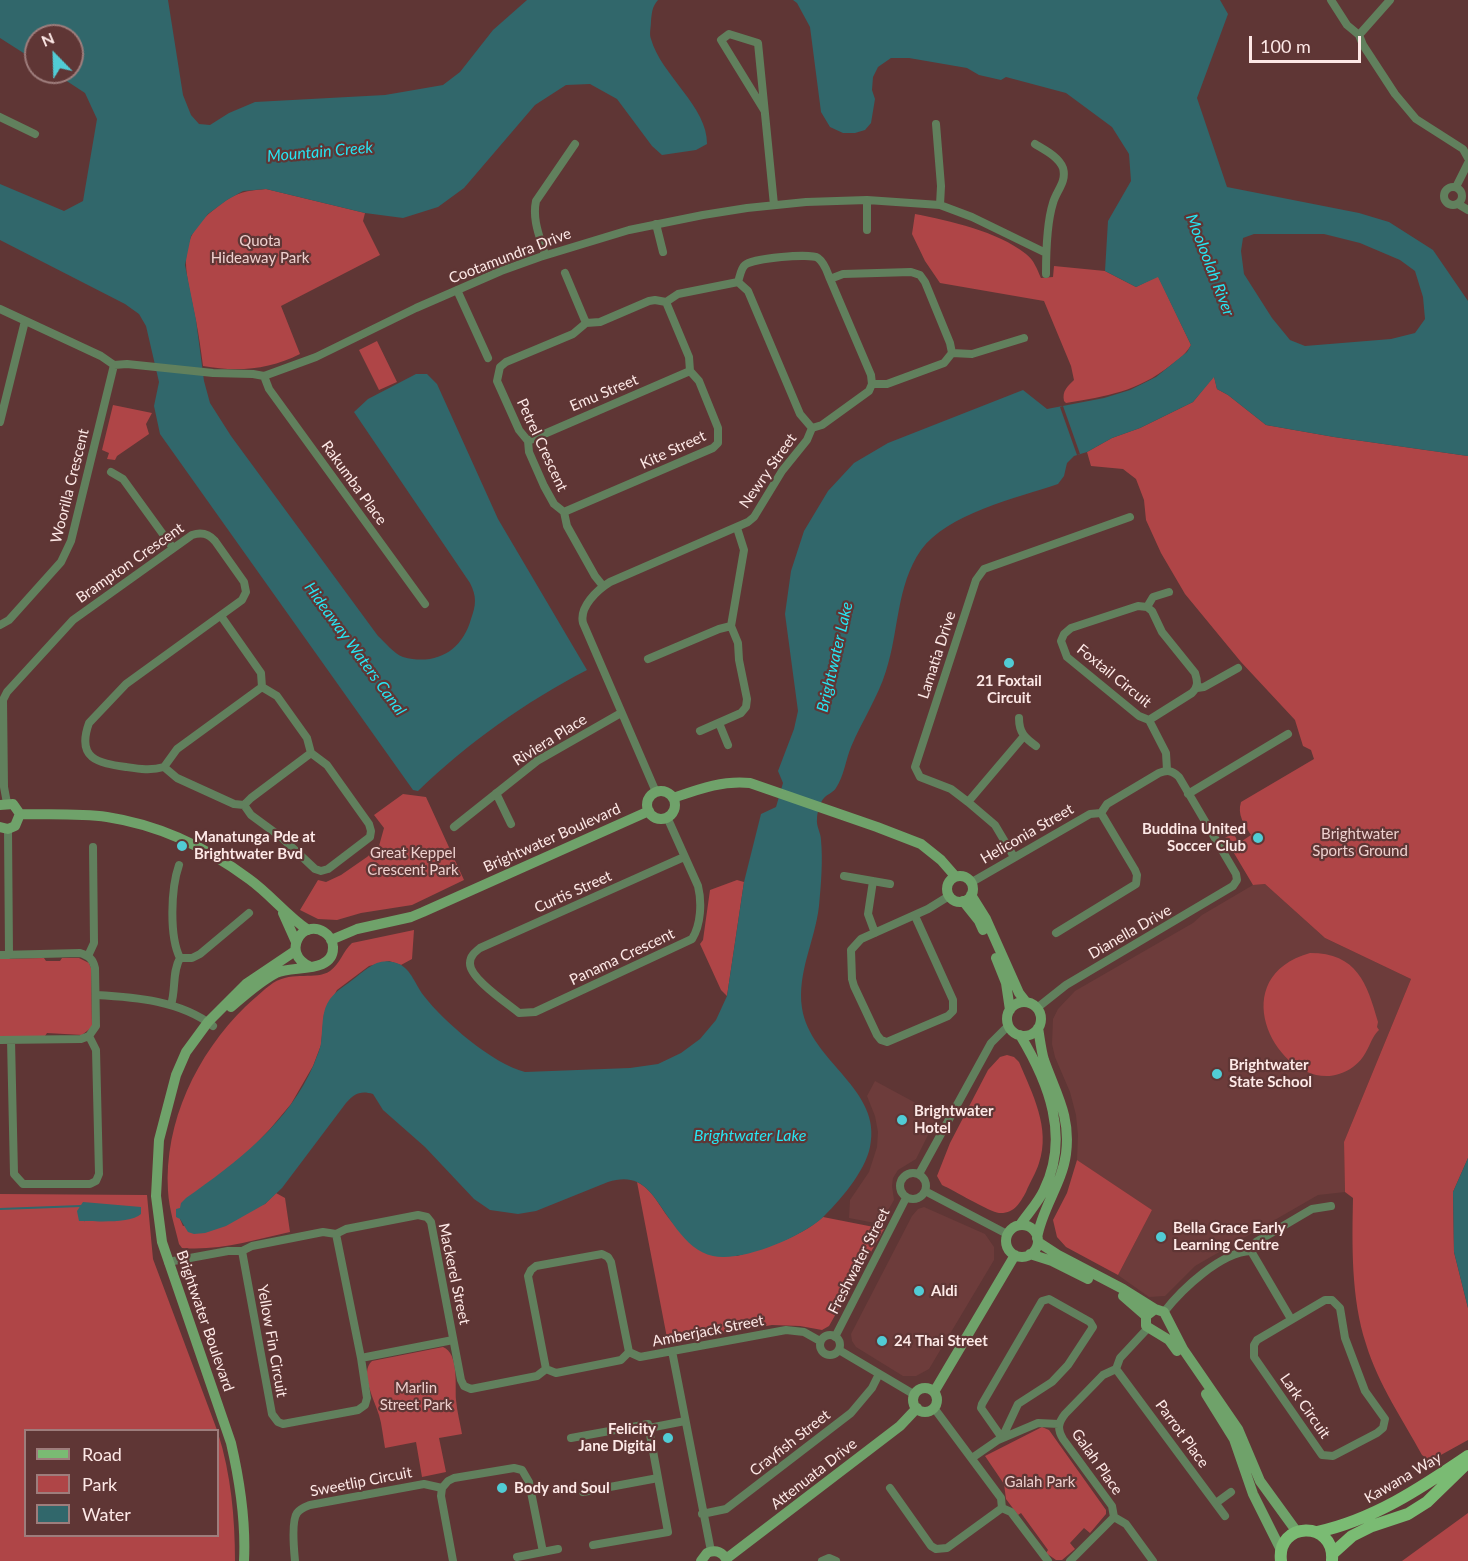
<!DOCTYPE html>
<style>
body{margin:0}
#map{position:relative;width:1468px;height:1561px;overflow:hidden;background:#5f3635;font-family:Lato,sans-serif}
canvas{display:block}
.legend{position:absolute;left:24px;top:1429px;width:195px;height:108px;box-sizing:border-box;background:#5f3635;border:2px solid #9e7d7c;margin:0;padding:8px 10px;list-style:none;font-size:18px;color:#fde8e6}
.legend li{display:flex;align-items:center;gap:12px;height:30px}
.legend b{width:30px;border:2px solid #9e7d7c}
.north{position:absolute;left:24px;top:24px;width:60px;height:60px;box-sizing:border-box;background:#5f3635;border:2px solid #9e7d7c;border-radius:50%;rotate:337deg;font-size:16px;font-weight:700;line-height:24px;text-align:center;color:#fde8e6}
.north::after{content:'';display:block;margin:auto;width:21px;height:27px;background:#51ccd5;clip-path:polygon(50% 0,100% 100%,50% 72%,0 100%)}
.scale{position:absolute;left:1249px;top:36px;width:112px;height:27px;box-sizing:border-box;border:3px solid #fde8e6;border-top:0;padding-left:8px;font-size:18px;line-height:21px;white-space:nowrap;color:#fde8e6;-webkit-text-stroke:4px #5f3635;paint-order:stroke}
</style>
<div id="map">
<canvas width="1468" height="1561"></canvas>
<ul class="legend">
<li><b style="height:8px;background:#7abb73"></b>Road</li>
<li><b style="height:16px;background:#af4547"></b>Park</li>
<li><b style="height:16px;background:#31676b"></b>Water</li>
</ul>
<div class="north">N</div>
<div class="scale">100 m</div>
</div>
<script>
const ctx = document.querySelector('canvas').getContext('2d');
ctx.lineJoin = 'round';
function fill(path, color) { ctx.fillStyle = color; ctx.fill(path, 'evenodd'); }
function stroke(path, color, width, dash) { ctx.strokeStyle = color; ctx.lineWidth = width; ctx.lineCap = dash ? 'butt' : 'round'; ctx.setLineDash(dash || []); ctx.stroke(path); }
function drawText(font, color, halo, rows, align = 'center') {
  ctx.font = font + ' Lato,sans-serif'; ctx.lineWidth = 4.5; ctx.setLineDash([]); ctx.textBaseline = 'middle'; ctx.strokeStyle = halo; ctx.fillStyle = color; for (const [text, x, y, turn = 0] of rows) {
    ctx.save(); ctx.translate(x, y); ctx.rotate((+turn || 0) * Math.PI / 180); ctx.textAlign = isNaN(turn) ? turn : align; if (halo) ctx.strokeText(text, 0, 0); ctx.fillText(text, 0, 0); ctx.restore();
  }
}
const built = new Path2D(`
 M1265,884L1325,938L1411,979L1344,1142L1345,1192L1318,1195L1195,1266L1165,1296L1149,1297L1118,1275L1152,1210L1077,1160L1078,1135L1076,1115L1070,1092L1055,1057L1052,1044L1053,1019L1058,1009L1075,991L1193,923L1202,915L1253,885Z
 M875,1081L938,1115L916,1159L898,1170L893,1178L892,1186L894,1200L880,1224L849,1218L850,1200L869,1172L877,1147L878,1132L875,1116L867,1096Z
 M924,1207L985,1234L994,1247V1260L929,1369L916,1376H903L856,1347L852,1341L851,1334L912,1216L918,1209Z`);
const green = new Path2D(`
 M266,189L365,213L363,221L380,255L281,306L300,354C269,370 236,372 203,366C201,351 199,336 196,321C188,275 171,242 216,208C235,193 242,191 266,189Z
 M915,214C950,221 997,231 1026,254C1034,260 1037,269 1041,278L1053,277L1054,266L1105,271L1136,287L1158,276L1191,345C1186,354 1179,359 1171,365C1137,392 1107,396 1066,403L1064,401C1062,391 1067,387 1074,380L1071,366L1044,301L940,283L925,261L912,234Z
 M377,341L397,382L379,390L359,350Z
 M1214,376L1217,389L1228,395L1266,425L1334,437L1468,456V1158L1453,1192L1454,1252L1468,1308V1440L1430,1461L1422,1455C1403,1420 1378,1384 1366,1344C1351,1298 1352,1245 1353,1198L1345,1192L1344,1142L1411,979L1325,938L1265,884L1253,885L1225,838L1233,833L1239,843L1251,835C1244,824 1237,815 1241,802L1314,759L1311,750L1303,746L1295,720L1241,662L1185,594L1161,553L1146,520L1144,500L1136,479L1123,469L1091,466L1087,452L1112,438L1140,428L1193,402Z
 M113,405L152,413L146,424L149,434L117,456L115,460L107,459L109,453L102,450Z
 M403,794L426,797L464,880L412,905L361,913L337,920L318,919L300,910L318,880L326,882L341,875L367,857L379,846L384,828L374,815Z
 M737,880L744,882L727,996L721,990L700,944L703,940L710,890Z
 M414,930L412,959L401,965L389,961L369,966L337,990L324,1014L321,1045L313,1066L291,1104L270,1129L249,1151L222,1173L180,1219L183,1226L265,1204L276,1193L285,1198L290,1232C254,1240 219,1251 182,1248L179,1244C175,1227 169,1209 168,1191C164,1122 197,1054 245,1007C254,999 263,990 273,983C294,970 315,981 330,971C340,964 343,951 352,943Z
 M1310,953C1357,953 1367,983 1378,1022L1377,1027L1379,1030C1369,1039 1369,1056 1353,1067C1292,1111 1211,981 1310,953Z
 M44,958L46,961H60L62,958H79L89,963L91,968L92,1027L82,1035L47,1033L45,1036L0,1037V959Z
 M1007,1055L1014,1057L1019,1062C1032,1093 1051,1128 1039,1163C1036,1173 1030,1182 1026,1192C1020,1203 1014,1214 999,1213C990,1212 953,1190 942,1185L937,1176L950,1143L988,1070L1000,1057Z
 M1077,1160L1152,1210L1118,1275L1066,1247L1057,1237L1053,1220L1067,1193Z
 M637,1182C655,1191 661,1211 674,1224C682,1233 724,1250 737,1256C767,1247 799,1238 823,1217L884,1229L829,1326L822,1330L800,1326L772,1325L668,1343Z
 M0,1194L147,1195L153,1259L217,1430H26V1536H218V1433C231,1474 235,1518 235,1561H0Z
 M443,1347C459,1353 455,1386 456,1400C457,1411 460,1423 462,1434L439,1438L446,1472L422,1477L416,1442L385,1448C383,1437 382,1425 379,1415C375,1401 359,1372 372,1361Z
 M1042,1427L1049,1430L1106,1510V1514L1090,1533L1084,1528L1070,1543L1075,1549L1062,1560H1056L1046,1553L1048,1550L1021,1513L1018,1515L1006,1499L1004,1484L985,1456Z
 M1468,1513V1561H1402Z`);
const water = new Path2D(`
 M0,0H168L183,95L191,115L199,124L210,125L229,113L255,102L385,95L443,85L460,72L493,30L527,0H658C652,7 652,12 651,21C651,27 649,34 651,39C661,75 708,107 707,144L696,150L662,155L652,146L617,99L590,84L566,85L535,105L464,188L438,207L403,218L365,213L266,189L243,191L227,200L208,214L191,236L185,265L196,320L204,381L210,403L231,436L378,636C385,642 394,654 403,657C436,666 462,651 471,619C476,605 477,597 470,583L354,412L368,399L416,374H427L437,384L498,519L587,670C525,702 468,743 418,791L413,790L160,434L154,406L159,382L146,326L139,314L125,304L0,240V184L64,211L83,201L97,119L85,93L53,72H72V36H36V61L0,38Z
 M793,0H1220L1228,14L1197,98L1227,187L1359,213L1389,222L1433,250L1468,301V456L1334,437L1266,425L1228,395L1217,389L1214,377L1193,402L1140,428L1112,438L1087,452L1074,456L1067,463L1064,476L1058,484C1016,498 947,514 921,550C896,586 899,632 886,671C878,697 862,721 851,747C846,759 844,776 836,788C833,793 827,794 824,798C820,802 817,813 817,819C816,826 821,833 821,840C823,861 821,885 819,906C815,941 797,972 802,1008C810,1062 883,1089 870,1147C865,1172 839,1202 821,1219C799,1238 742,1262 713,1256C683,1250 668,1212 649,1191C637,1178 624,1177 608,1182L536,1211L518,1214L490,1210L474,1199L425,1147L383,1110L373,1094C360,1090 354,1094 346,1103L282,1188L265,1204L226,1226L205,1233L194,1234L188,1232L180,1219L176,1217V1209L180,1208L181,1203L186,1198C236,1163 289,1123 314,1064C316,1058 320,1050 321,1043C323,1028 321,1011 330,999C336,991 343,987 351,981C366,970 378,955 399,964C411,969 416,986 424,996C444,1022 493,1064 525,1072L630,1068L658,1064L681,1053L700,1039L716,1020L727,996L744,882L761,814L776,807L783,783L778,771L794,729L798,711L785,614L791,571L804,531L828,491L854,463L888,443L1023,390L1047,409L1104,398L1130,390L1156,377L1187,352L1191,345L1158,277L1136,287L1105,271L1108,221L1131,181L1129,154L1112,127L1066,93L1006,77L1001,80L979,75L967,68L909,58H891L878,67L873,77L872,90L875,99L871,123L865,130L855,133H843L830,127L821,112L810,27L797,3ZM1254,234H1324L1360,243L1400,260L1415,271L1423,297L1425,319L1415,333L1391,339L1305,346L1290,340L1272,318L1244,274L1241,251L1243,238Z
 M1468,1158V1308L1454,1252L1453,1192Z
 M83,1202L141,1207V1214C131,1224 94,1221 79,1221L77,1211Z`);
const pier = new Path2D(`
 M1063,406L1080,454L1077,455L1060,407Z`);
const stream = new Path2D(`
 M0,1209L81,1206`);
const street = new Path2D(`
 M1331,0L1347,25L1359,35L1363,45L1395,94L1416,119L1463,149L1468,158
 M1359,35L1390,0
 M764,110L721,40L729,34L758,43L774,205
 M0,117L35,134
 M936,124L941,186L940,205
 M1035,144C1045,150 1059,157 1063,168C1067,182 1056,191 1053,203C1047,222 1046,254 1046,274
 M1456,187L1468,163
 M1444 196a9 9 0 1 1 18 0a9 9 0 1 1-18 0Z
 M867,200V230
 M1458,204L1468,210
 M656,224L663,252
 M545,255C540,237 532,220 536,201L575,144
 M565,273L586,323
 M830,279L843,274L911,272L920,275L925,282L950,343L952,353L944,363L887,384H872
 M457,290L488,358
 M0,309L101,356L114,365L127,364L213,373L253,374L264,376L316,357L416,308L501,271L540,257L629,230L703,215L747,208L806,202L867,200L940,205L972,217L1046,253
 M952,353L972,354L1024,338
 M264,376L269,389L425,604
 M0,422L25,321
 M528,441L690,371
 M111,472L123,479L173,548
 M564,512L713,448L718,443V428L699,381L690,371L689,357L666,302
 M603,586L595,576L567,526L564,512L554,504L544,486L529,452L528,441L519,430L497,381L500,367L506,362L573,334L586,323L600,322L649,301L655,300L666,302L678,294L738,282L748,291L800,414L812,428
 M1147,607L1153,597L1169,592
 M0,625L9,620L61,562L71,541L114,365
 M648,659L719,629L731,626
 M1197,688L1204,687L1238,668
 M1019,718C1019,733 1025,738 1036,746
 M1149,720L1192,693C1198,687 1198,682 1195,673L1162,632L1152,611L1147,607L1138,606L1071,628L1064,634L1061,641L1067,657L1139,716L1149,720L1166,753L1167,770
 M719,723L728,745
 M700,731L741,713L746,707L747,699L739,660L738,643L731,626L744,550L737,528
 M164,767L177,778L234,804L244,805L251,815L281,837L315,869L321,871L328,869L370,837L371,831L369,824L327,765L311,753L307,738L277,696L262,687L261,673L221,616
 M164,767L177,749L262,687
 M656,792L583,623C579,607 597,590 610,582L748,522L754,517L782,471L807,440L812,428L822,425L869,391L872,384L871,375L830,279C827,272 825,263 818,258C811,253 752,258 745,265C741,268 740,276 738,282
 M496,793L511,824
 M1188,794L1288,734
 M968,802L1024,736
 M7,803L4,787L3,700L7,692L73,620L192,535C201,532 208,533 215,541L244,582L246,592L242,600L126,684L89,723C76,759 98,763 126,767C139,769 151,771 164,767
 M244,805L251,798L311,753
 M667,817L698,886C702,902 701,925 692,939L535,1012L519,1013C507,1003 469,978 470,963C470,956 475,952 480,948L684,857
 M454,827L537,761L621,713
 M8,829L9,955
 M1014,857L995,825L968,802L951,789L920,777L915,767L976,580L984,569L1130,517
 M844,876L890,884
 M873,881L868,914L875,933
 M972,882L1090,814L1101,813L1107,804L1159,773C1167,770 1172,770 1179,777L1236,874L1237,880L1233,886L1066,985L1037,1008
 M915,916L953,1000V1011L948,1016L887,1042L881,1040L877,1035L854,986L852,979L851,950L861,939L928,909L949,896
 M1056,933L1136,884L1137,875L1135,870L1101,813
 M0,955L80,953C89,956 93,959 95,968L96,1026L89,1036L81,1039L0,1040
 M88,956L94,943L93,847
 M180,958H192L200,954L249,913
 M96,995C136,997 181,1001 213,1026
 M171,1005C176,989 172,972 180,958C169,936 171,888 179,865
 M11,1040L14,1174L23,1184H90L96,1181L99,1174L96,1050L89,1036
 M900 1186a13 13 0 1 1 26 0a13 13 0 1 1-26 0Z
 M919,1174L991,1043L1008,1026
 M925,1191L1007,1234
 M242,1251L272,1414L278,1422L283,1424L358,1410L365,1405L367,1398L361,1358L336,1234
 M1251,1251L1291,1319
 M168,1262L228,1251H242L252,1246L323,1232L336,1234L346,1229L418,1215L427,1217L431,1222L461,1380L464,1386L471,1389L537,1376L546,1369L556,1373L621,1360L629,1352L640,1357L786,1330L804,1332L820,1341
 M1049,1299L1090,1322L1093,1327L1068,1365L1052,1382L1018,1404L1002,1438L981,1408L982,1404L1042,1301Z
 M1325,1300H1332L1340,1308L1345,1338L1365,1391L1385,1419L1383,1428L1377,1433L1333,1456L1322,1455L1254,1357V1345L1257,1340Z
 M1164,1312C1182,1289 1221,1252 1251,1251L1256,1242L1300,1216L1312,1209L1331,1206
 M1148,1328L1120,1358L1116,1369L1103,1375L1065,1414C1058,1423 1057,1429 1063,1439L1112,1506L1114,1517L1126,1524L1153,1561
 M820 1345a10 10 0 1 1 20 0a10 10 0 1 1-20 0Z
 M835,1337L906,1198
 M839,1350L915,1395
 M672,1351L711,1551
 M361,1358L453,1340
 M546,1369L528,1276L531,1270L536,1266L602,1254L608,1257L611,1262L629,1352
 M1116,1369L1225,1516
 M934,1408L1001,1498L1002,1508L1011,1512L1048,1561
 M649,1428L685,1421
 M571,1438L648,1424L668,1532L593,1545
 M972,1458L998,1440L1038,1423L1059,1424
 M442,1488L448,1481L454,1478L514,1468L522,1470L529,1482L543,1552
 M890,1488L931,1546L936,1549L947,1548L1002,1508
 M583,1492L658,1478
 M1216,1503L1231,1492
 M702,1514L726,1509L851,1413L872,1388L879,1374
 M517,1557L558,1549
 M295,1561C294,1550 291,1521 297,1513C301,1508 305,1507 310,1505L424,1484L442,1488L441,1496L453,1561
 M822,1561L829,1558L836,1561
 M1070,1561L1114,1517`);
const secondary = new Path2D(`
 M647 805a14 14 0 1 1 28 0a14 14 0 1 1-28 0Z
 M673,798C699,789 723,780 750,783L877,827L921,844L941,860L955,876
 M0,805L13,804L20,814L15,826L8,829L0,827
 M20,814C49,815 78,813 107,817C160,825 206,847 249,879C270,894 286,915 308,930
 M947 889a13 13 0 1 1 26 0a13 13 0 1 1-26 0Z
 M971,895L986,919L1019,993L1026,1002
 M963,901L979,921L983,930
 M283,913L296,942
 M331,940L357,929L411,917L423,912L649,811
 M996,958L1006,983L1010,1010
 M1007 1019a17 17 0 1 1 34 0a17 17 0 1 1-34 0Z
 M231,1007C245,995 259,982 276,973C292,965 334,974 333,947C333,941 329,935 324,932C302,918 281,953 309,966
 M1020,1035C1049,1083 1070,1137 1044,1190C1038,1203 1028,1213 1020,1225
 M1006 1241a16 16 0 1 1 32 0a16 16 0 1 1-32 0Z
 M1037,1238C1042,1208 1062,1184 1066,1154C1071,1116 1056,1094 1044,1060C1041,1050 1040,1039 1038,1028
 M1038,1242L1058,1255L1123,1289L1155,1309L1164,1312L1183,1349L1238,1429L1260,1481L1297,1532
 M1030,1254L1052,1261L1088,1279
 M1123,1296L1146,1316
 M1155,1309L1146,1316V1326L1169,1340L1177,1351
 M913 1400a12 12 0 1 1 24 0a12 12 0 1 1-24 0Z
 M934,1392L1015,1255
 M1206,1394L1234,1439L1253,1494L1281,1550
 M726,1559L900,1426L917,1408
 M244,1561C246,1521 240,1482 231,1443L162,1242L156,1196L159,1140L176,1075L186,1052L208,1022L246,984L295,951
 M701,1561L707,1553C716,1549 723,1552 727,1561`);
const primary = new Path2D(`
 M1317,1532C1373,1520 1421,1488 1468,1456
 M1332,1554L1352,1536L1372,1526L1408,1514L1427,1502L1467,1463
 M1281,1561C1276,1521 1335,1520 1332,1560`);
const markers = [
 [1009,663,6,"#51ccd5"],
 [1258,838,6,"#51ccd5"],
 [182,846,6,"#51ccd5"],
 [1217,1074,6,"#51ccd5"],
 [902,1120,6,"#51ccd5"],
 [1161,1237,6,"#51ccd5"],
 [919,1291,6,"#51ccd5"],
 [882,1341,6,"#51ccd5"],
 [668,1438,6,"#51ccd5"],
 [502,1488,6,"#51ccd5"]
];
const parkNames = [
 ["Quota",260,241],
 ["Hideaway Park",260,258],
 ["Brightwater",1360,834],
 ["Sports Ground",1360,851],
 ["Great Keppel",413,853],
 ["Crescent Park",413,870],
 ["Marlin",416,1388],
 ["Street Park",416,1405],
 ["Galah Park",1040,1482]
];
const streetNames = [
 ["Cootamundra Drive",510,256,-21],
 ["Emu Street",604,393,-23],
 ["Petrel Crescent",542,445,65],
 ["Kite Street",673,450,-25],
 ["Newry Street",768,471,-55],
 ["Rakumba Place",354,483,54],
 ["Woorilla Crescent",70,486,-76],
 ["Brampton Crescent",130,563,-35],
 ["Lamatia Drive",937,655,-72],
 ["Foxtail Circuit",1114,676,39],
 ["Riviera Place",550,740,-32],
 ["Heliconia Street",1027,834,-30],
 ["Brightwater Boulevard",552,838,-24],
 ["Curtis Street",573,892,-24],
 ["Dianella Drive",1130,932,-30],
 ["Panama Crescent",622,957,-25],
 ["Freshwater Street",859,1261,-63],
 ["Mackerel Street",454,1274,78],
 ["Brightwater Boulevard",205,1321,71],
 ["Amberjack Street",708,1331,-11],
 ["Yellow Fin Circuit",272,1341,80],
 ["Lark Circuit",1305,1406,55],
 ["Parrot Place",1182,1434,54],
 ["Crayfish Street",790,1443,-38],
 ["Galah Place",1097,1462,55],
 ["Attenuata Drive",814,1474,-38],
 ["Kawana Way",1403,1478,-30],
 ["Sweetlip Circuit",361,1482,-11]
];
const poiNames = [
 ["21 Foxtail",1009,681,"center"],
 ["Circuit",1009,698,"center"],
 ["Buddina United",1246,829,"right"],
 ["Soccer Club",1246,846,"right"],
 ["Manatunga Pde at",194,837],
 ["Brightwater Bvd",194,854],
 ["Brightwater",1229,1065],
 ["State School",1229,1082],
 ["Brightwater",914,1111],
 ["Hotel",914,1128],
 ["Bella Grace Early",1173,1228],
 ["Learning Centre",1173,1245],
 ["Aldi",931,1291],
 ["24 Thai Street",894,1341],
 ["Felicity",656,1429,"right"],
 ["Jane Digital",656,1446,"right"],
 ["Body and Soul",514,1488]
];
const waterNames = [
 ["Mountain Creek",320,152,-5],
 ["Mooloolah River",1210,265,69],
 ["Hideaway Waters Canal",355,649,54],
 ["Brightwater Lake",835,657,-77],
 ["Brightwater Lake",750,1136]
];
fill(built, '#6d3c3b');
fill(green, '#af4547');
fill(water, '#31676b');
fill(pier, '#5f3635');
stroke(stream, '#31676b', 2);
stroke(street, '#61805d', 8);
stroke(secondary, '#6fa26a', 10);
stroke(primary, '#7abb73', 12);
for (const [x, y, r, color] of markers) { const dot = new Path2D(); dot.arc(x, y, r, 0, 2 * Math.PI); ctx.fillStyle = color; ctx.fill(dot); stroke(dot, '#5f3635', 2); }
drawText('15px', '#eed0ce', '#5f3635', parkNames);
drawText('15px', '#fde8e6', '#5f3635', streetNames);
drawText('bold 15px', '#fde8e6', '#5f3635', poiNames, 'left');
drawText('italic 16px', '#26e5f2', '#5f3635', waterNames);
</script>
